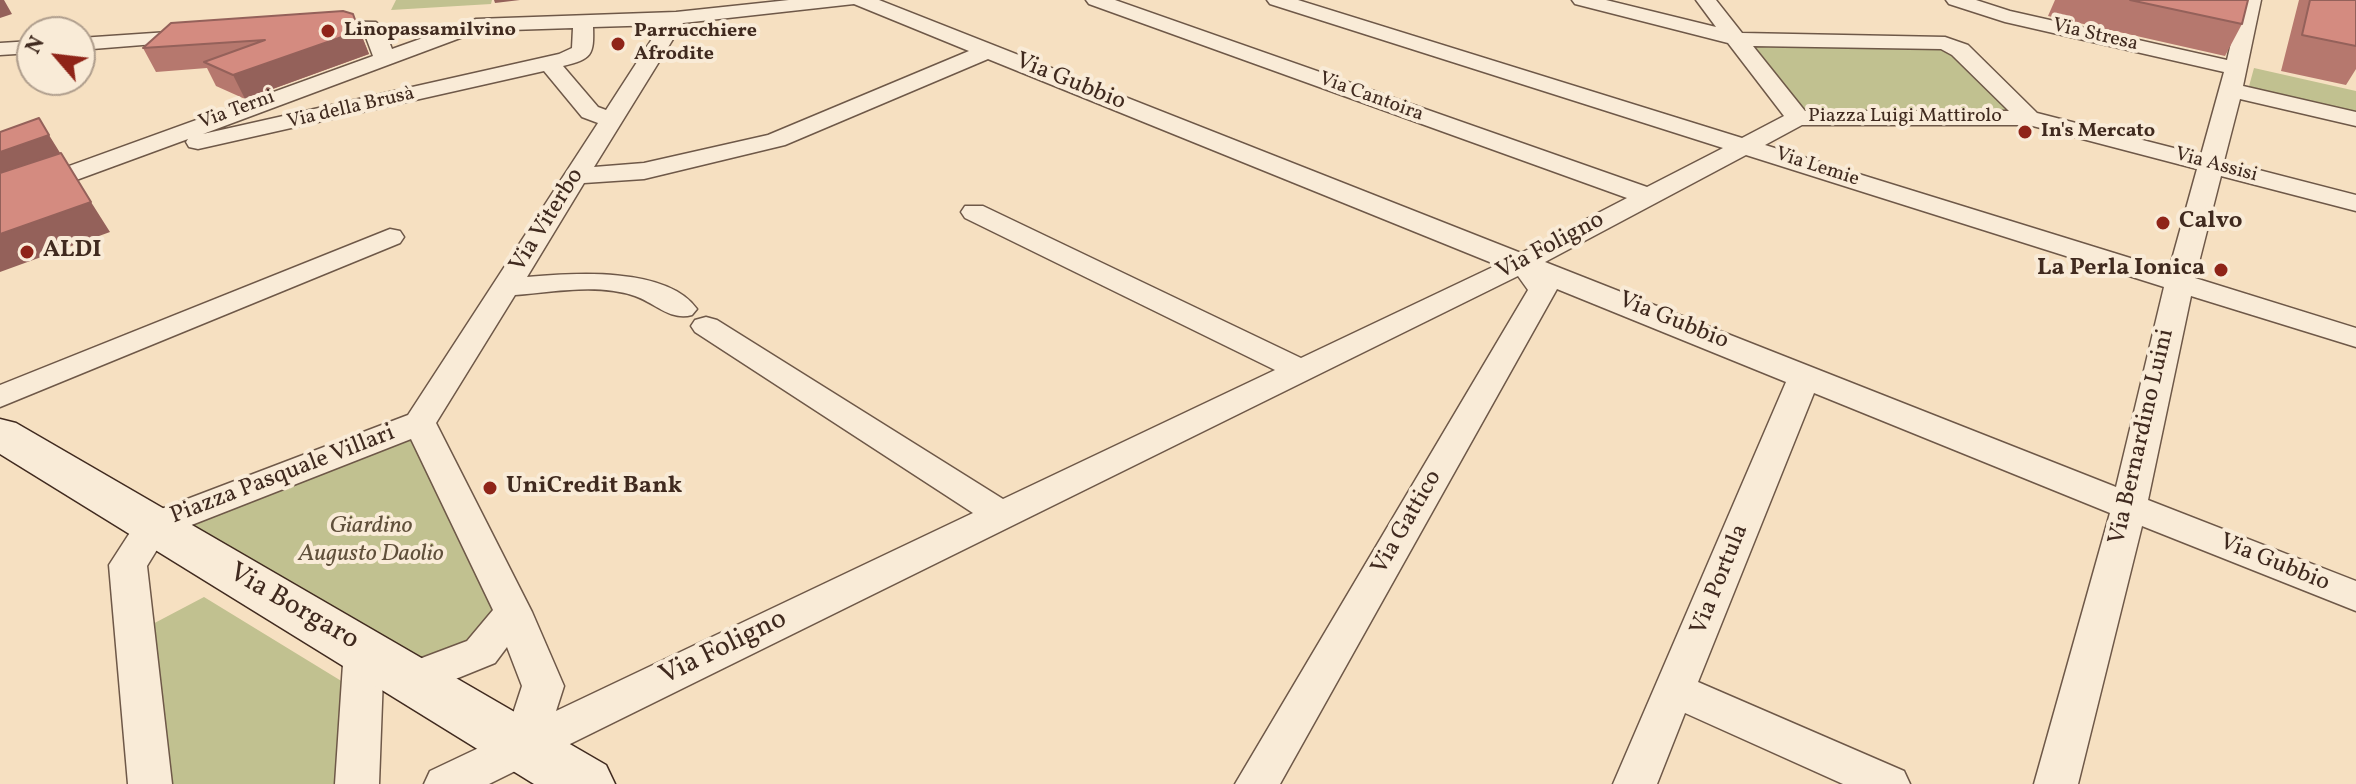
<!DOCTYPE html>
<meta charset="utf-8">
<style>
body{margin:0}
#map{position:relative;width:2356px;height:784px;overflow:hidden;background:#f6e0c1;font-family:Vollkorn,serif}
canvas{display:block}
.north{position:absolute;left:16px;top:16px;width:80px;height:80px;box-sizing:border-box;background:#f9ebd7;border:2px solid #af9e8d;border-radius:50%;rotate:298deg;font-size:22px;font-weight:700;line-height:32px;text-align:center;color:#402a1f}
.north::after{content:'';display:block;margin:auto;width:28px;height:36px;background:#8f2418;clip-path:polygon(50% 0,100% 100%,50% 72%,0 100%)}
</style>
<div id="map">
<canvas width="2356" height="784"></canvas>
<div class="north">N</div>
</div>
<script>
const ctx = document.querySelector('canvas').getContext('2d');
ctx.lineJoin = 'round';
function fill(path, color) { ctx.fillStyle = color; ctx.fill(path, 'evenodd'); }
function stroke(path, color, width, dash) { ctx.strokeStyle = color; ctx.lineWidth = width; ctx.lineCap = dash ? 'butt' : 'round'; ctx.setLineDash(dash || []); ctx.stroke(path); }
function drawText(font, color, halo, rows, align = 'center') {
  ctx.font = font + ' Vollkorn,serif'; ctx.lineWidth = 8; ctx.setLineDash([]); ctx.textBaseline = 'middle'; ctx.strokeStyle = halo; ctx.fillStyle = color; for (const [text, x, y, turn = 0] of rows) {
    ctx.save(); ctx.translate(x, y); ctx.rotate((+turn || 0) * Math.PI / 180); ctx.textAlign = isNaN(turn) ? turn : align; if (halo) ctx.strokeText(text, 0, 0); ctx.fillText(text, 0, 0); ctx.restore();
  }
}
const green = new Path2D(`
 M396,0H492L491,4L391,10Z
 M1948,43L2017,112L1804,109L1753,44Z
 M2254,68L2356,91V115L2248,90Z
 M413,433L500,611L475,643L408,662L168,526Z
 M204,597L343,682L342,784H163L147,627Z`);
const street = new Path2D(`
 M789,0H879L1521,253L1627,198L1089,4L1086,0H1115L1647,187L1723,148L1270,4L1267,0H1298L1742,138L1784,116L1728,43L1575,4L1572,0H1606L1716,27L1696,0H1716L1742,33L1945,37L1968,45L2037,113L2201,155L2224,72L2005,22L1949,4L1946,0H1976L2010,11L2227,60L2241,0H2261L2243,86L2356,112V126L2240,99L2224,161L2356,195V211L2221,176L2195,278L2356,328V347L2191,296L2148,500L2356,581V611L2142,526L2078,784H2034L2110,513L1814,393L1698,682L1904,771L1910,784H1843L1685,713L1657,784H1613L1786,382L1557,289L1280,784H1235L1528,290L1518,276L489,784H424L430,771L506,735L522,686L507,647L495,663L426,691L412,695L398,691L392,679L398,667L467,641L493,610L411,439L166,535L147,566L172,784H128L109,565L140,517L408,415L598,123L582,117L544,71L198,149L189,147L186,142L188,139L0,208V191L373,56L364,32L309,31L306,27L316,21L376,22L385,31L392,49L476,19L676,12ZM854,4L969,51L768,135L644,163L594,167L683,23ZM661,25L606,110L598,107L563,66C592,59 594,55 593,27ZM573,28L572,48L559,54L203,134L479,31ZM1753,46L1941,49L1952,55L2009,111H1805ZM988,59L1497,265L1301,358L983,206H965L961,212L965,218L1275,370L1003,499L717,320L706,317L695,320L691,326L695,332L973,513L556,711L564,686L532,612L436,423L515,295C553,292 598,283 635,296C655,303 670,321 692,315L697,309C667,266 572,273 527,277L584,183L644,179L785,145ZM1802,125H2029L2197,169L2169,270L1765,145ZM1746,155L2164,287L2116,487L1545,262Z
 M198,30L205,32L209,36L205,40L80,50V38Z
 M32,41V53L0,55V43Z
 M390,229L400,231L404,237L400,243L0,407V385Z
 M364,633L378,638L384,649L379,784H335L344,649L350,638Z`);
const secondary = new Path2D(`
 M0,419L16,423L606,765L615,784H534L0,454Z`);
const wall = new Path2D(`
 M2055,0H2248L2242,24L2225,56L2048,16Z
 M2299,0H2356V69L2346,85L2281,71Z
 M353,14L369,54L245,99L216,86L207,68L156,72L143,48Z`);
const shadedWall = new Path2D(`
 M0,0H4L12,14L0,18Z
 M494,0H520L495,3Z
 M353,14L369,54L245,99L233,75Z
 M49,135L67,164L0,188V152Z
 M91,202L110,232L0,272V234Z`);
const building = new Path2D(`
 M2130,0H2248L2242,24Z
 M2310,0H2356V46L2302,35Z
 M343,11L353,14L359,31L233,75L204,62L265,40L143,48L171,23Z
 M39,118L49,135L0,152V132Z
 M61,153L91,202L0,234V173Z`);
const markers = [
 [328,31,8,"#8f2418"],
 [618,44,8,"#8f2418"],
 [2025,132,8,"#8f2418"],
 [2163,223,8,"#8f2418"],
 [27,252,8,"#8f2418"],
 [2221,270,8,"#8f2418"],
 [490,488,8,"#8f2418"]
];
const farPoinames = [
 ["Linopassamilvino",344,31],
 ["Parrucchiere",634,32],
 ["Afrodite",634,55],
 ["In's Mercato",2041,132]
];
const farStreetnames = [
 ["Via Stresa",2095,36,13],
 ["Via Cantoira",1371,98,20],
 ["Via della Brusà",351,109,-13],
 ["Via Terni",237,111,-20],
 ["Piazza Luigi Mattirolo",1905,117],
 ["Via Assisi",2216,166,15],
 ["Via Lemie",1817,168,18]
];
const streetNames = [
 ["Via Gubbio",1070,83,22],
 ["Via Viterbo",548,221,-58],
 ["Via Foligno",1551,247,-28],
 ["Via Gubbio",1673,322,22],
 ["Via Bernardino Luini",2143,437,-77],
 ["Piazza Pasquale Villari",283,476,-21],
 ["Via Gattico",1408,523,-60],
 ["Via Gubbio",2274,564,22],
 ["Via Portula",1721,580,-68]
];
const poiNames = [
 ["Calvo",2179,223],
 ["ALDI",43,252],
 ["La Perla Ionica",2205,270,"right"],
 ["UniCredit Bank",506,488]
];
const parkNames = [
 ["Giardino",371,528],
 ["Augusto Daolio",371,556]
];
const nearStreetnames = [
 ["Via Borgaro",293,608,30],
 ["Via Foligno",724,649,-26]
];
fill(green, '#c1c190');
stroke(street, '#6e5848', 3);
stroke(secondary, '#402a1f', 3);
fill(street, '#f9ebd7');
fill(secondary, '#f9ebd7');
fill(wall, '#b6786e');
fill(shadedWall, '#94615a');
fill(building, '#d48b80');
stroke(building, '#94615a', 2);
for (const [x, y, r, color] of markers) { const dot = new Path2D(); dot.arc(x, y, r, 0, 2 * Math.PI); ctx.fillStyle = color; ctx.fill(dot); stroke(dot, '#f9ebd7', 3); }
drawText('bold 20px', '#402a1f', '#f9ebd7', farPoinames, 'left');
drawText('20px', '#402a1f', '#f9ebd7', farStreetnames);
drawText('24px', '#402a1f', '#f9ebd7', streetNames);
drawText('bold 24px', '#402a1f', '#f9ebd7', poiNames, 'left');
drawText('italic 24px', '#60503b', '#f9ebd7', parkNames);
drawText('28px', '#402a1f', '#f9ebd7', nearStreetnames);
</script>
